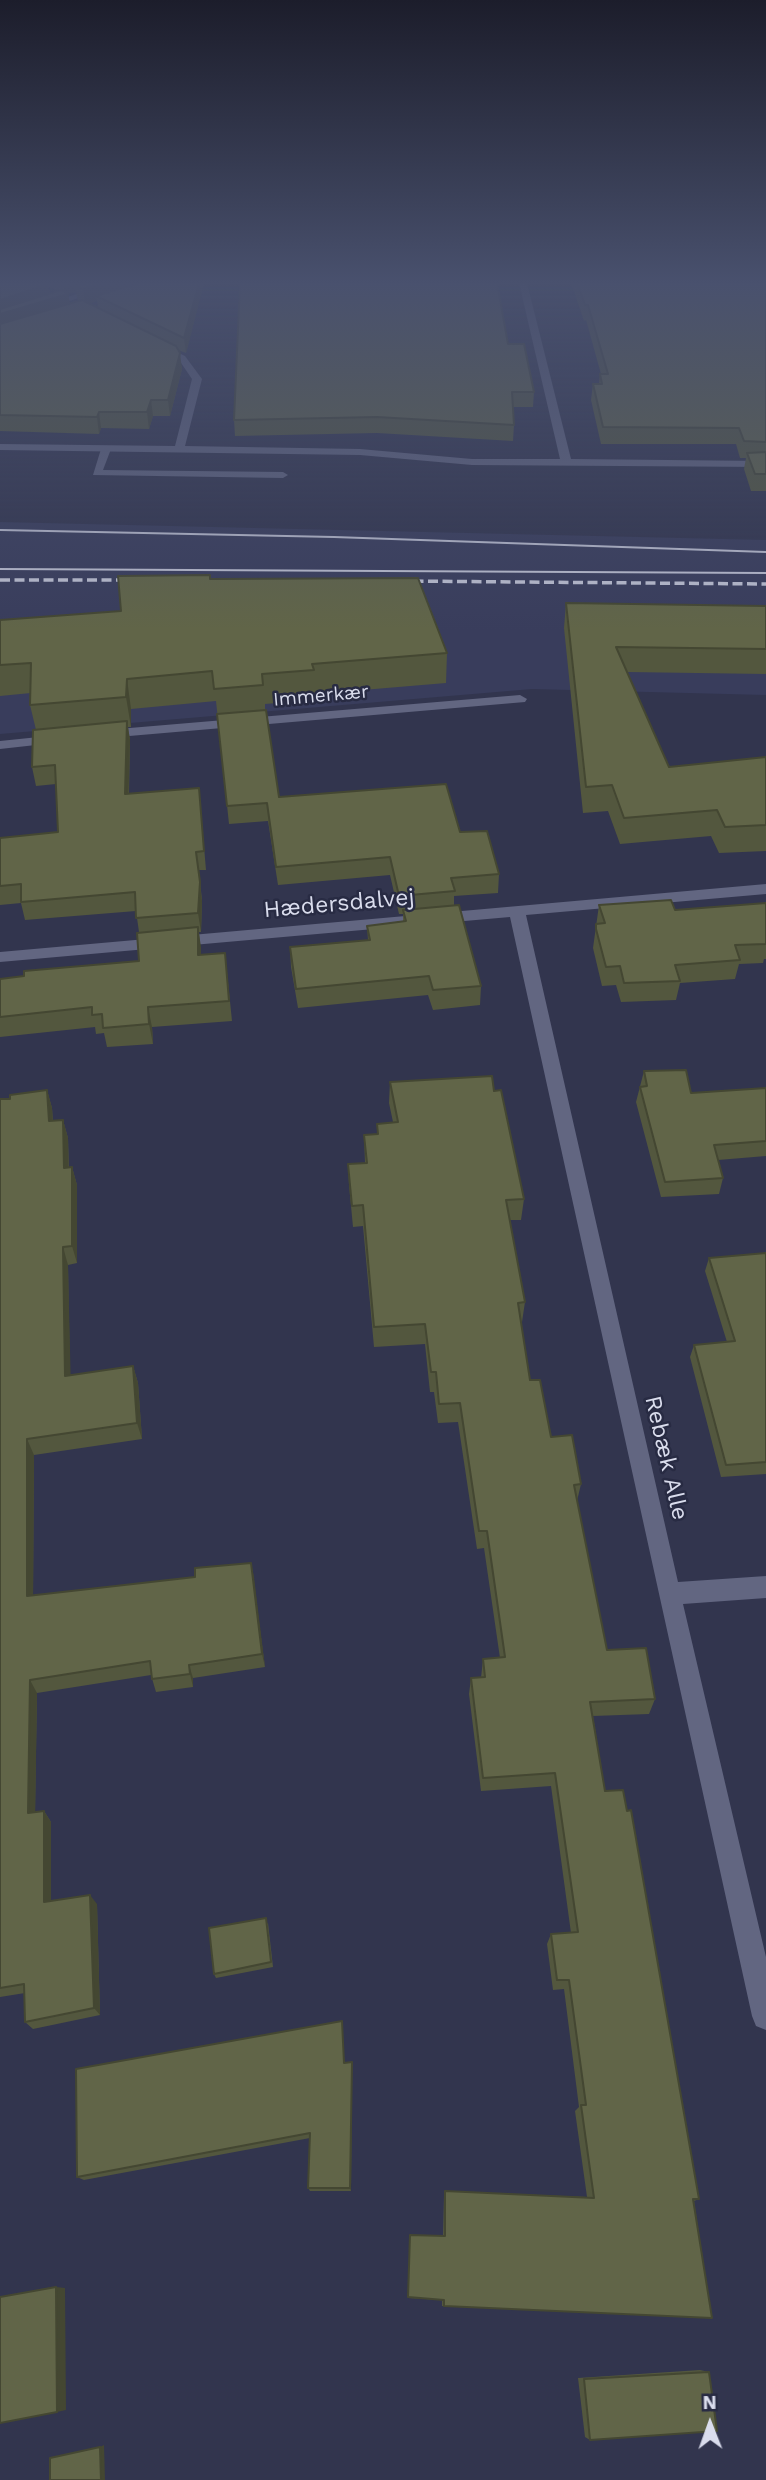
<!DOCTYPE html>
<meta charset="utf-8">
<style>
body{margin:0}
#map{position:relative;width:766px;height:2480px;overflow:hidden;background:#32354e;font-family:"Work Sans",sans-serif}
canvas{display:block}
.north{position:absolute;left:675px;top:2389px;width:70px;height:70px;-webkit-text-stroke:5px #282b43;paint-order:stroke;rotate:359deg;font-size:19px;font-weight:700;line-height:28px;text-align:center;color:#dadded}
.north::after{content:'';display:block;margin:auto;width:24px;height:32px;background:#dadded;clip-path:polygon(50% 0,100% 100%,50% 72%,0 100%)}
</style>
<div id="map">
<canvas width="766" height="2480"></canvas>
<div class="north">N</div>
</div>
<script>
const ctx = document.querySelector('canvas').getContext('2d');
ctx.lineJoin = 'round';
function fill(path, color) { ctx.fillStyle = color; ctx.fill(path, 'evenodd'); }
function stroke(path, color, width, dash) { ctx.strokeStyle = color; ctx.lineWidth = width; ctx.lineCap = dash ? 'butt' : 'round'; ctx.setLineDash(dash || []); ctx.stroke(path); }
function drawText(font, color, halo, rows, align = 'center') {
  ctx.font = font + ' "Work Sans",sans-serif'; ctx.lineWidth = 5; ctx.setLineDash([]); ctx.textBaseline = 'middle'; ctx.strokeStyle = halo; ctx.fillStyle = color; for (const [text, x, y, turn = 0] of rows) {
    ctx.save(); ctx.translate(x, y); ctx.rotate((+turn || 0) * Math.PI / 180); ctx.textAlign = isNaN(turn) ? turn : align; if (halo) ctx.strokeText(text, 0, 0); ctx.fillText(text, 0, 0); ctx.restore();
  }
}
const built = new Path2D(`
 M0,522L766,540V695L532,689L0,734Z`);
const service = new Path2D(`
 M106,446L111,449L103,470L283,472L288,475L283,478L93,475L101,449Z`);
const minor = new Path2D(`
 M519,283H527L571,459L766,461V467L472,465L360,455L0,450V444L175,446L192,379L179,360L155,348V344L158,343L185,356L202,379L185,446L360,449L472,459H560Z
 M520,695L527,699L525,702L106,738L99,734L106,730Z
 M58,735L63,736V742L0,749V741Z
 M766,884V894L526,915L678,1582L766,1576V1598L683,1604L766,1957V2030L756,2026L752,2016L510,917L0,962V952Z`);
const tertiary = new Path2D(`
 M114,283H126L0,323V317Z`);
const tram = new Path2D(`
 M0,530L334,537L766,552
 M0,569L766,573`);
const rail = new Path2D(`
 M0,580H136
 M399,581L766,584`);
const wall = new Path2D(`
 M0,283H204L186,353L178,350L182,369L170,416H153L149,429L101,428L99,434L0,431ZM49,287L57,291L50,294ZM76,292L78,301L70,304L68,294ZM97,301L98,308L89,304Z
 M571,283H766V491H751L744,469L746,458H740L736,444H601L591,400L593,384H599L600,374H601L586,320L584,321Z
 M508,344L534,392L533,407H513L514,425L513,441L377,433L235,436L234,420Z
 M210,579L447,653L446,683L315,694V700L265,704V710L279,797L460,832L499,874L498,893L454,896V905L481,986L480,1005L433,1010L428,995L298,1008L291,967L290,947L368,940L367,926L403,921V914H399L390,875L278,885L268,821L229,824L216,701L131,709V727H128L130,740L129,794L199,788L206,870H199L202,901L201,932H199L201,955L227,972L232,1021L152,1027L153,1044L107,1047L104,1033L96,1034L95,1027L0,1037V979L139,961V932L136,911L25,920L21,903L0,905V838L58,832L56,784L36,786L32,767L36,730L30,705L31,693L0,696V620L121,611Z
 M566,603L766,606V674L627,672L669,767L766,757V851L719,853L711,836L620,844L608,811L583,813L564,628Z
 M766,903V959H764L763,963L739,964L735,979L680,983L676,1000L621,1002L616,985L602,986L593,948L599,905L675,910Z
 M644,1071L691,1093L766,1088V1156L718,1160L723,1178L719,1194L661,1197L636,1102Z
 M390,1082L494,1091L524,1199L521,1220H510L525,1302L522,1322H521L530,1380L551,1437L581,1484L577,1501L607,1650L655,1699L649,1714L593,1716L605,1791L699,2199L694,2201L712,2318L442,2306V2300L408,2298L410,2235L443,2236L444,2195L445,2191L587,2197L575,2111L579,2107L564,1989L553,1990L547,1944L551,1934L571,1933L551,1786L481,1791L469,1694L471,1678H481L483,1659L500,1658L484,1548L477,1549L458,1422L438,1423L434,1392H430L425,1344L374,1347L363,1226L353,1227L349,1185L348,1164L365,1163L364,1135L377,1134V1124L393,1122L389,1103Z
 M47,1090L52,1108L53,1121L63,1120L68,1138L69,1168L72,1167L77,1185V1263L68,1265L70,1375L133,1366L138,1383L142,1439L34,1455L33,1596L195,1577L251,1563L265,1667L193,1678V1687L156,1692L151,1675L37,1693L35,1812L44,1811L51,1822V1901L97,1904L100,2015L33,2029L25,2022V1993L0,1997V1099H10Z
 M766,1253V1474L721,1477L690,1357L694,1345L727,1342L705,1271L709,1258Z
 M268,1923L273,1967L216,1978L214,1974Z
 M342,2021L344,2063L352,2068L351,2191H310L308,2188L310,2138L84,2180L77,2177Z
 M700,2370L709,2372L590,2440L585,2437L578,2378Z`);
const shadedWall = new Path2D(`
 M63,283H159L96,296L97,301L85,305L83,289L75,286L76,292L68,294L71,309L0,330V300L48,284L51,299L65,295Z
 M199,283H204L186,353L184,338Z
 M180,353L182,369L170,416L168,400Z
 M151,400L153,416L149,429L147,412Z
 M99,412L101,428L99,434L97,417Z
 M127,679L131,709V727L126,697Z
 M127,721L130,740L128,813L125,794Z
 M196,852L202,901L201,932L198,913Z
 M198,927L201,947V975L198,955Z
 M148,1007L152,1027L153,1044L149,1024Z
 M47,1090L52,1108L54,1139L49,1121Z
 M63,1120L68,1138L69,1186L64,1168Z
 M72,1167L77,1185V1263L72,1246Z
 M63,1247L68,1265L71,1392L65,1376Z
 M133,1366L138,1383L142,1439L137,1423Z
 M27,1439L34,1455L33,1610L27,1596Z
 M251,1563L254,1577L265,1667L262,1654Z
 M189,1665L193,1678V1687L190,1674Z
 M30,1680L37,1693L35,1824L28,1813Z
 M44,1811L51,1822V1911L44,1902Z
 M90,1895L97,1904L100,2015L94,2008Z
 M352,2062V2068L351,2191L350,2188Z
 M56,2287L65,2288L66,2410L57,2412Z
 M104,2445L105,2480H101L100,2447Z`);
const building = new Path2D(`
 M0,283H46L48,284L0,300Z
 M85,283H106L83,289L75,286Z
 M139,283H199L184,338L96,296Z
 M240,283H497L508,344H524L534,392H512L514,425L377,417L234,420Z
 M577,283H766V442L744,441L739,428L603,427L593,384H602L600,374H608L588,305H585Z
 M61,290L68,294L0,314V309Z
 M82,300L176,346L180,353L168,400H151L147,412H99L97,417L0,415V324Z
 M766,452V474H755L747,453Z
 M210,575V579L418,578L447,653L312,664L314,670L262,674L263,685L214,689L212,671L127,679L126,697L30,705L31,663L0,665V620L121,611L118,576Z
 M566,603L766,606V649L616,647L669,767L766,757V825L725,827L717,810L624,818L612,785L586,787Z
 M266,710L279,797L446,784L460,832L487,831L499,874L451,878L455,891L399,896L390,857L276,867L267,803L227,806L217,714Z
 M127,721L125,794L199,788L204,851L196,852L200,882L198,913L136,918L135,892L21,902V884L0,886V838L58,832L55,765L32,767L33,730Z
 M671,900L675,910L766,903V944L735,945L740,960L675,965L680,981L624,983L620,966L606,967L596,929V924L605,923L599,905Z
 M459,905L481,986L433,990L429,976L296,989L290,947L370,940L367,926L406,921L403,910Z
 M198,927V955L225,953L229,1001L148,1007L149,1024L103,1028L102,1014L92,1015V1007L0,1017V979L24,976V971L139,961L137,933Z
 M686,1070L691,1093L766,1088V1141L714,1145L723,1178L665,1182L640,1087L647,1086L644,1071Z
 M492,1076L494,1091L501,1090L524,1199L506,1200L525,1302L518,1303L530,1380H540L551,1437L572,1435L581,1484L574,1485L607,1650L646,1648L655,1699L590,1702L605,1791L623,1790L627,1811L631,1810L699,2199H693L712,2318L444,2306V2300L408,2297L410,2235L445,2236V2191L594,2198L581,2105H586L569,1980H557L551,1934L578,1932L555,1773L483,1778L471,1678L485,1677L483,1659L505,1657L487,1531H479L460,1403L439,1404L436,1372H431L425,1324L374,1327L363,1205L352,1206L348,1164L367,1163L364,1135L378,1134L377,1124L398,1122L390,1082Z
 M47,1090L49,1121L63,1120L64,1168L72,1167V1246L63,1247L65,1376L133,1366L137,1423L27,1439V1596L195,1577V1568L251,1563L262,1654L189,1665L190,1674L152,1679L150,1661L30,1680L28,1813L44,1811V1902L90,1895L94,2008L25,2022L24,1984L0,1988V1099H10V1095Z
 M766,1253V1462L726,1465L694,1345L735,1341L709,1258Z
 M266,1918L271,1962L214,1974L209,1928Z
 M342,2021L344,2063L352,2062L350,2188H308L310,2133L77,2177L76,2069Z
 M56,2287L57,2412L0,2423V2297Z
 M709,2372L717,2431L590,2440L584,2379Z
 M100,2447L101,2480H50V2458Z`);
const farStreetnames = [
 ["Immerkær",321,696,-5]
];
const streetNames = [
 ["Hædersdalvej",339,904,-5],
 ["Rebæk Alle",666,1458,77]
];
fill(built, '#393d5c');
fill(service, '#626681');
fill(minor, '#626681');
fill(tertiary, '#626681');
stroke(tram, '#bec1d2', 2);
stroke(rail, '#bec1d2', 3.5, [10, 4.5]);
fill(wall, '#53573e');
fill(shadedWall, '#444732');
fill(building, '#616548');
stroke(building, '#444732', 2);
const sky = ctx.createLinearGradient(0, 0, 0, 630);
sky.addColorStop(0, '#1c1d2b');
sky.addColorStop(0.45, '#49516e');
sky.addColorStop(1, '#49516e00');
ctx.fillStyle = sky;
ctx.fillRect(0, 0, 766, 630);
drawText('19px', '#dadded', '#282b43', farStreetnames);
drawText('23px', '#dadded', '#282b43', streetNames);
</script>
